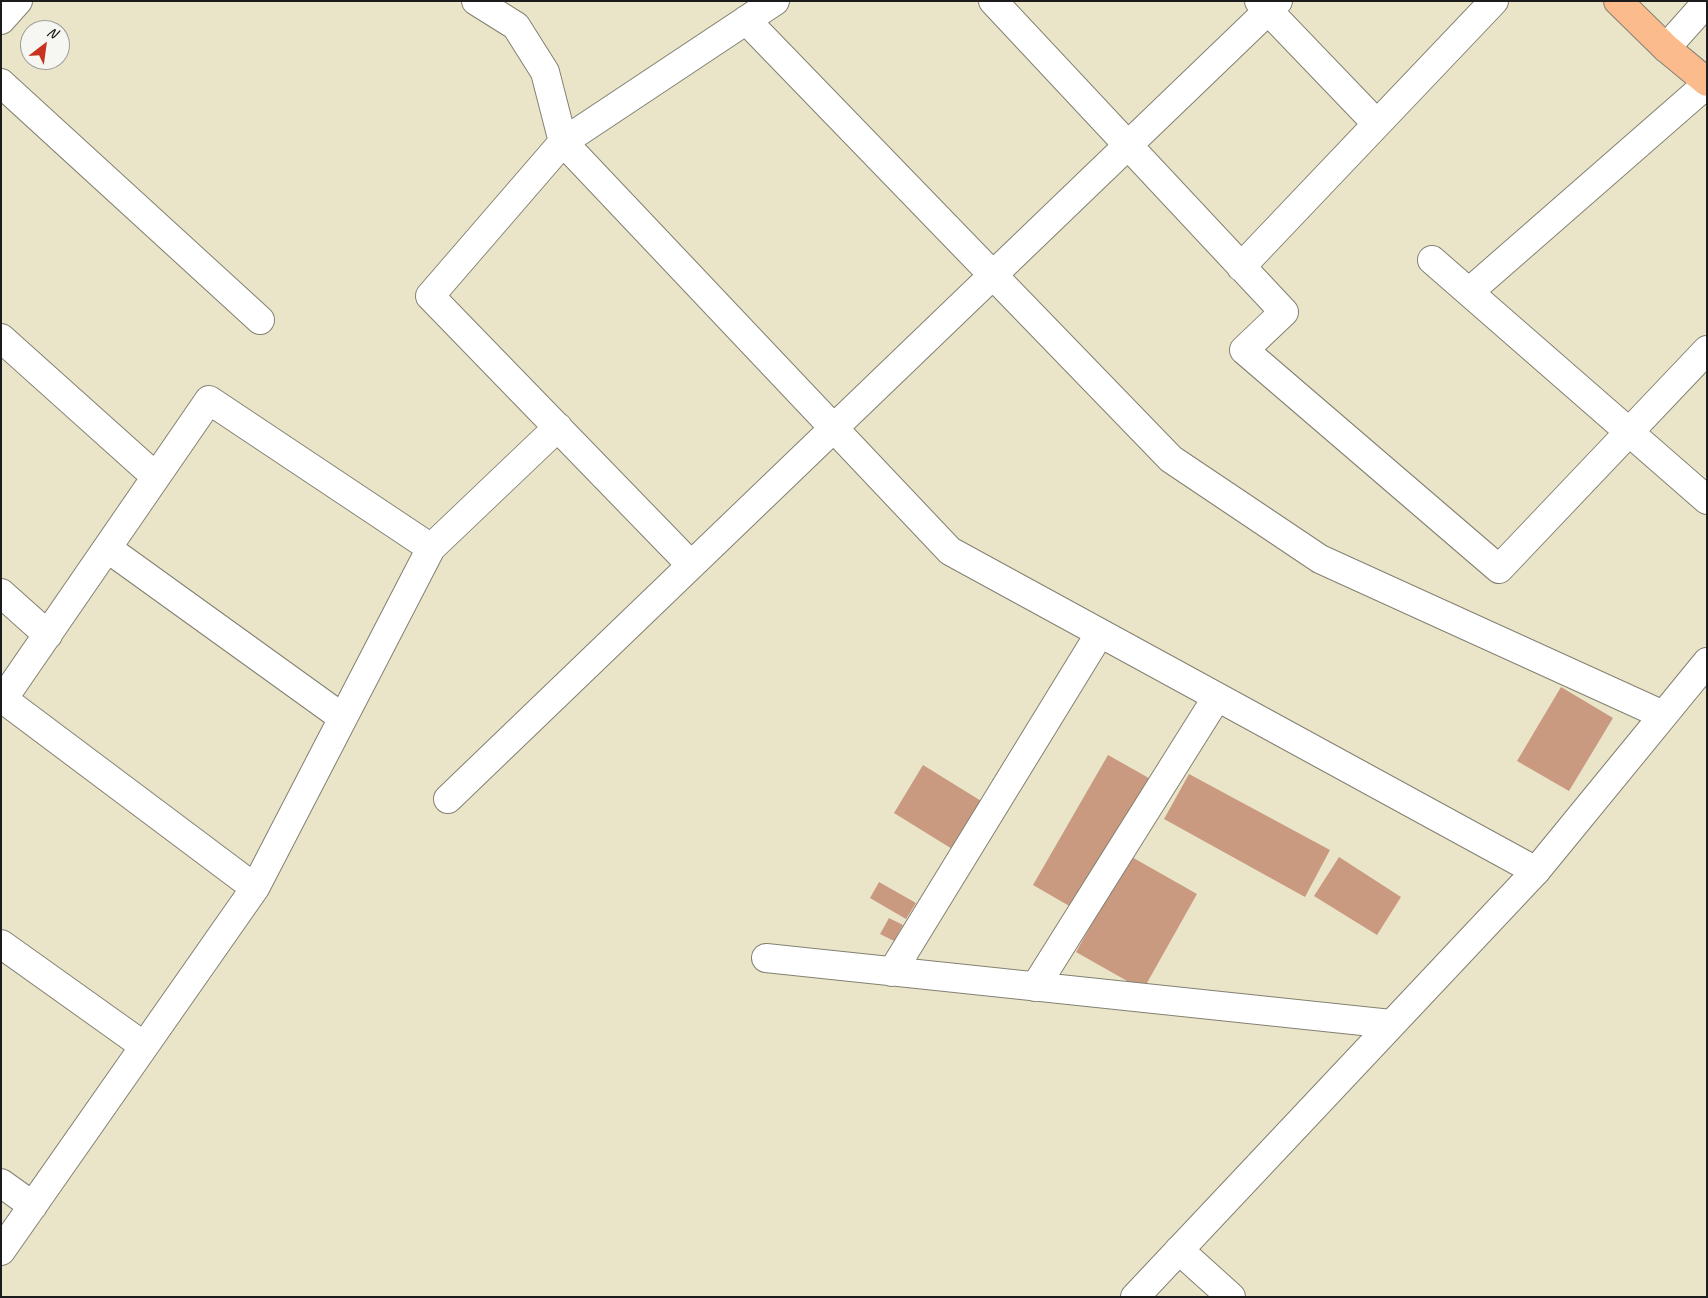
<!DOCTYPE html>
<style>
body{margin:0}
#map{position:relative;width:1708px;height:1298px;overflow:hidden;background:#eae5c9;font-family:Caveat,sans-serif}
canvas{display:block}
.frame{position:absolute;inset:0;border:2px solid #1c1c1c;pointer-events:none}
.north{position:absolute;left:20px;top:20px;width:50px;height:50px;box-sizing:border-box;background:#f6f6f2;border:1px solid #9f9f9c;border-radius:50%;rotate:30deg;font-size:14px;font-weight:700;line-height:20px;text-align:center;color:#1c1c1c}
.north::after{content:'';display:block;margin:auto;width:18px;height:22px;background:#c8321e;clip-path:polygon(50% 0,100% 100%,50% 72%,0 100%)}
</style>
<div id="map">
<canvas width="1708" height="1298"></canvas>
<div class="frame"></div>
<div class="north">N</div>
</div>
<script>
const ctx = document.querySelector('canvas').getContext('2d');
ctx.lineJoin = 'round';
function fill(path, color) { ctx.fillStyle = color; ctx.fill(path, 'evenodd'); }
function stroke(path, color, width, dash) { ctx.strokeStyle = color; ctx.lineWidth = width; ctx.lineCap = dash ? 'butt' : 'round'; ctx.setLineDash(dash || []); ctx.stroke(path); }
const building = new Path2D(`
 M1561,687L1613,718L1569,791L1517,761Z
 M1108,755L1154,781L1078,911L1033,885Z
 M923,765L986,804L957,852L894,813Z
 M1189,774L1330,850L1305,897L1164,819Z
 M1130,856L1197,894L1143,990L1076,952Z
 M1339,857L1401,897L1377,935L1314,896Z
 M879,882L916,903L906,919L870,898Z
 M889,918L903,925L894,941L880,934Z`);
const minor = new Path2D(`
 M476,1L516,26L545,72L563,142L950,551L1536,871
 M993,1L1284,312L1244,350L1499,569L1707,350
 M1259,1L1377,124
 M1,20L18,1
 M746,20L1171,459L1320,559L1663,715
 M1666,48L1707,2
 M1,83L260,320
 M1432,260L1707,500
 M1241,267L1494,1
 M1469,292L1707,84
 M1,338L156,477
 M107,548L343,718
 M691,565L430,296L563,142L775,1
 M1,593L48,635
 M3,699L255,888
 M1,702L209,400L431,548
 M448,799L1278,1
 M1,944L144,1046
 M766,958L1391,1024
 M892,972L1100,633
 M1035,987L1217,697
 M1,1183L33,1206
 M1179,1250L1231,1297
 M1,1251L255,888L431,548L558,427`);
const tertiary = new Path2D(`
 M1135,1297L1536,871L1707,662`);
const primary = new Path2D(`
 M1618,1L1666,48L1707,82`);
fill(building, '#c99980');
stroke(minor, '#838072', 30);
stroke(tertiary, '#838072', 30);
stroke(primary, '#838072', 30);
stroke(minor, '#fff', 28);
stroke(tertiary, '#fff', 28);
stroke(primary, '#fbbb8d', 28);
</script>
